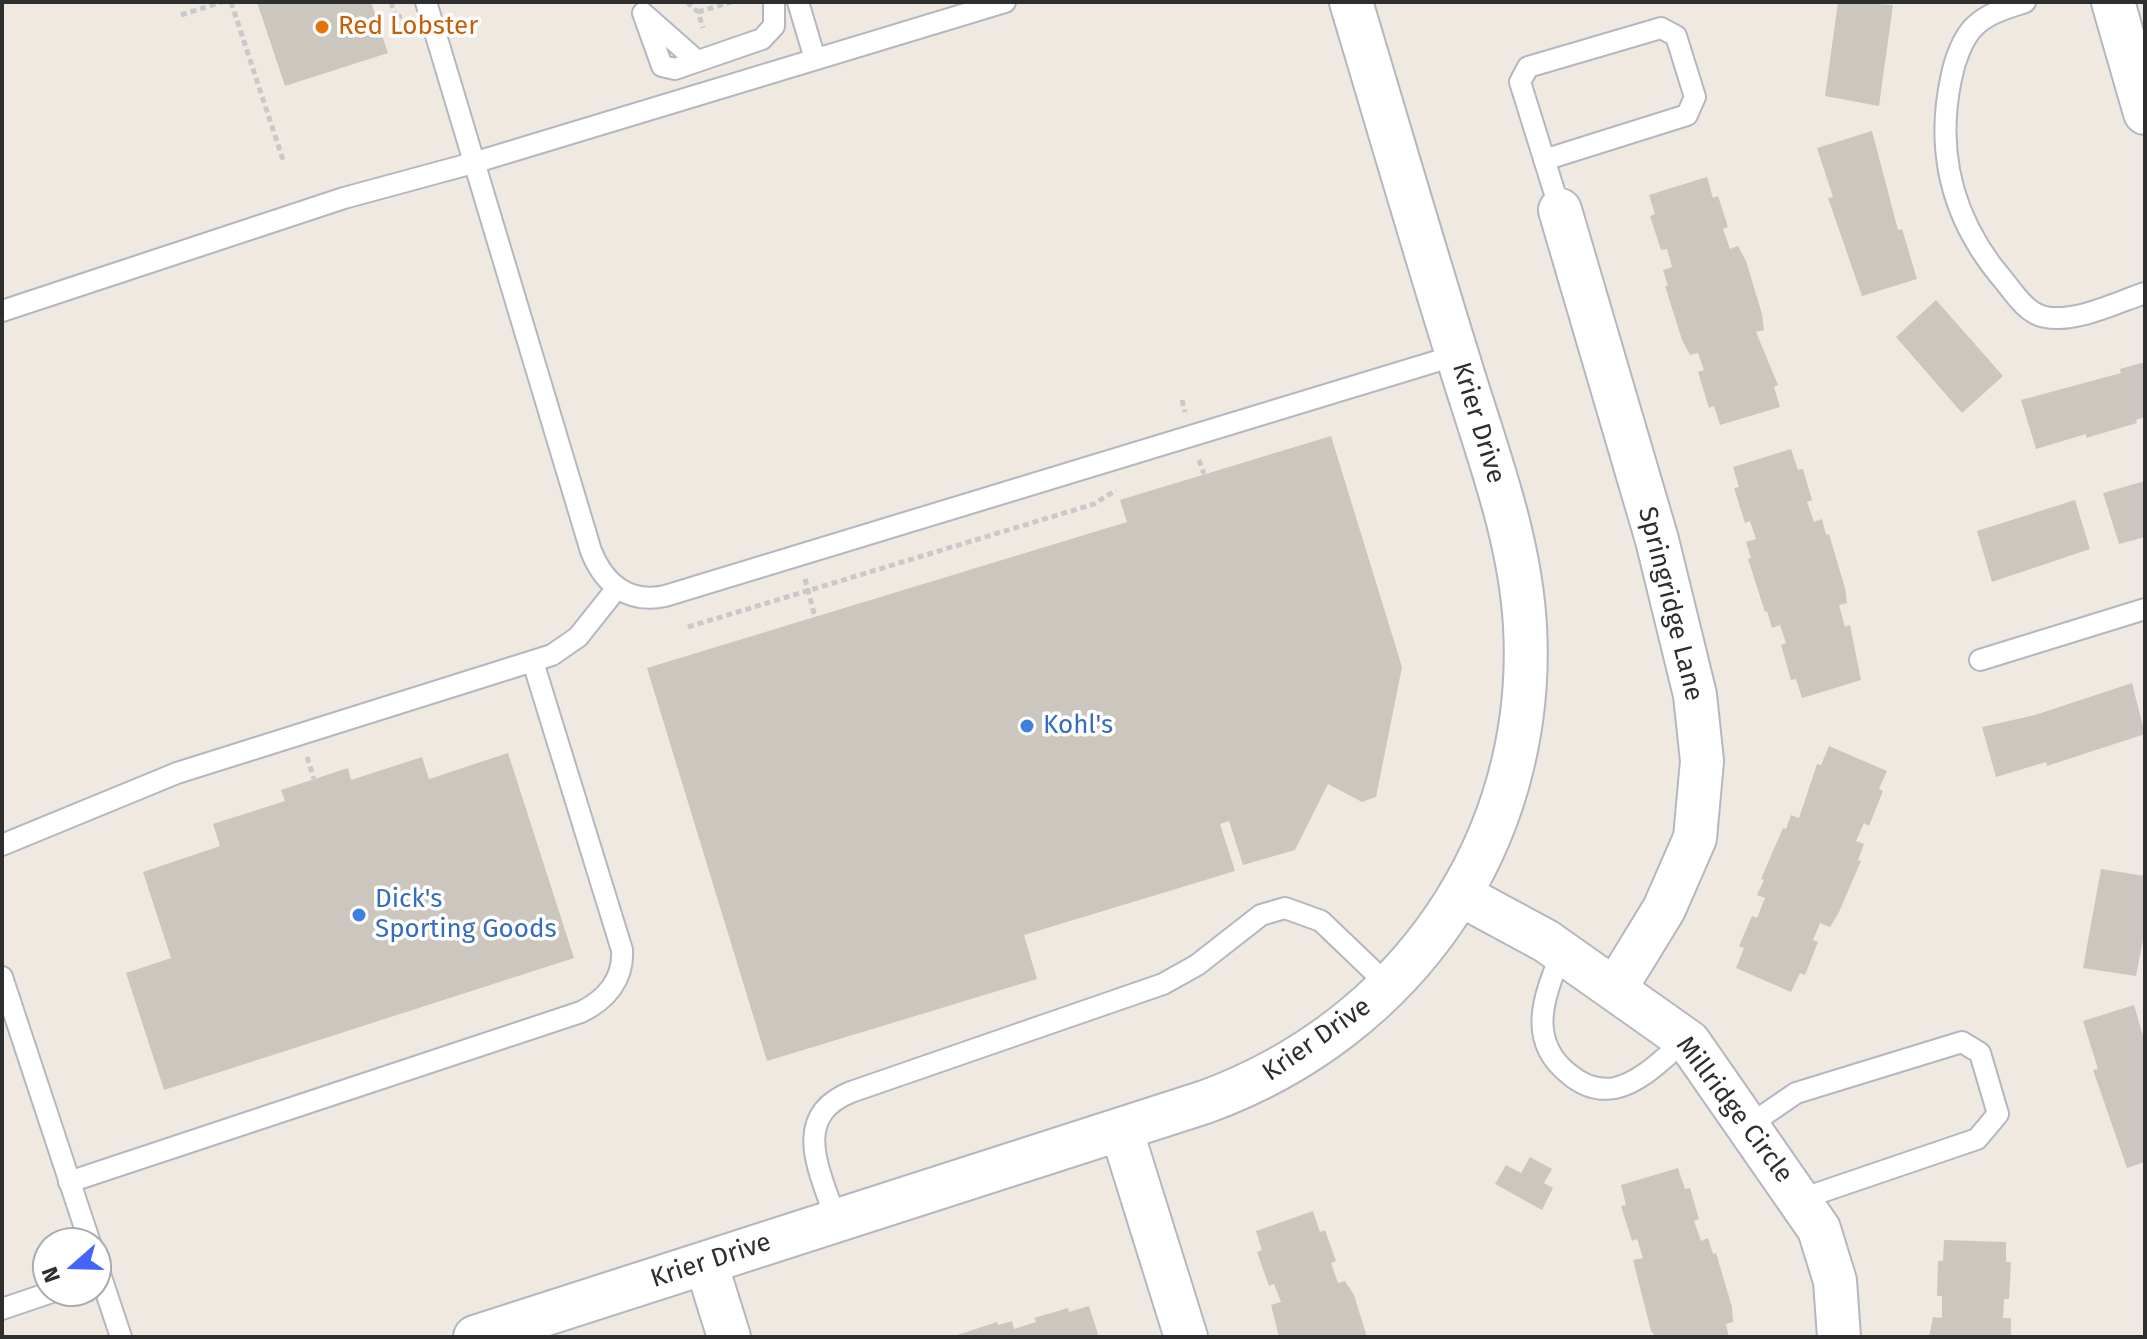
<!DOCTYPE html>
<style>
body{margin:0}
#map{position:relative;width:2147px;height:1339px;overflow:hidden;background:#efe9e1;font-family:"Fira Sans",sans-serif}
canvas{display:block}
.frame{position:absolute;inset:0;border:4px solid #2e2e2e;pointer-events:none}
.north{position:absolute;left:32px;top:1227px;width:80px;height:80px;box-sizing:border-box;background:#fff;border:2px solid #ababab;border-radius:50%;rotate:250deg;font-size:22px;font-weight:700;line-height:32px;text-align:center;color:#2e2e2e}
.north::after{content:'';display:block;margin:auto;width:28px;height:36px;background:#4264fb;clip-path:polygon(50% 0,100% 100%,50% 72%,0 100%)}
</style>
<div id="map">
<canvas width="2147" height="1339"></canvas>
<div class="frame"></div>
<div class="north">N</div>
</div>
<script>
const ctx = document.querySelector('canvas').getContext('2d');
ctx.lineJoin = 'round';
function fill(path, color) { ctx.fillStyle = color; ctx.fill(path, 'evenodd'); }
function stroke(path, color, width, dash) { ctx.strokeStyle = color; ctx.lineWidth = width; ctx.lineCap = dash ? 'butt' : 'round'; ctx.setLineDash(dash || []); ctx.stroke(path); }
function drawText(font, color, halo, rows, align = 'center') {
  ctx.font = font + ' "Fira Sans",sans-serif'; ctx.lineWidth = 7; ctx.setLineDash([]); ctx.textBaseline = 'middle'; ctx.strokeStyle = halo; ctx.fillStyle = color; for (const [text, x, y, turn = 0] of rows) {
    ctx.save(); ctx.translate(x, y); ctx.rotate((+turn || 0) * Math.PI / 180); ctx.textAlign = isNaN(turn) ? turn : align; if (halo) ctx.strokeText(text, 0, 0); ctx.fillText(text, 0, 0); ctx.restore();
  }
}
const building = new Path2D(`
 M257,2H371L388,53L285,86Z
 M1838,2L1893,5L1879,106L1825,96Z
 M1872,131L1898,230L1902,229L1917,279L1862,296L1828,198L1833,197L1817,148Z
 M1707,177L1713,198L1718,196L1728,227L1723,229L1730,249L1738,246L1746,261L1762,314L1764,330L1756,332L1778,385L1774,387L1780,407L1720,425L1714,406L1709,408L1698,372L1704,370L1698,353L1690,355L1682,340L1665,286H1668L1663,270L1672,267L1667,249L1661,250L1650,216L1655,214L1649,195Z
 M1936,300L2003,376L1962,413L1896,337Z
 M2145,362V417L2136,420L2137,423L2086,438V434L2036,449L2021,400L2121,373L2120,369Z
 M1331,436L1402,667L1376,797L1362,802L1328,784L1295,850L1243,865L1229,821L1220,824L1235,871L1024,935L1037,979L767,1061L647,668L1127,522L1120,500Z
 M1791,449L1798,470L1803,469L1812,500L1807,502L1814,522L1822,519L1826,535L1829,534L1845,588L1847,603L1839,605L1845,627L1850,625L1861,680L1802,698L1796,679L1791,680L1781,645L1786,643L1780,625L1772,628L1767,611L1765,612L1748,559L1751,558L1746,542L1756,539L1750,521L1745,523L1734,488L1739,487L1733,467Z
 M2145,481V537L2119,544L2103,493Z
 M2075,500L2090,549L1992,582L1977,531Z
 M2132,683L2145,734L2047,766L2046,762L1996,777L1982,727L2035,715Z
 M1829,746L1887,771L1879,789L1883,791L1869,826L1864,823L1856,841L1864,844L1858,860L1861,861L1839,912L1830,927L1820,923L1813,940L1818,942L1805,975L1800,973L1791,992L1736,968L1744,948L1739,946L1752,916L1757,918L1765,898L1757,895L1764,880L1761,879L1783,828L1786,829L1791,815L1799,818L1817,764L1821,765Z
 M508,753L574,958L164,1090L126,973L171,958L143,872L220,846L213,824L285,801L281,790L348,768L351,780L422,757L429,779Z
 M2101,869L2145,876V929L2136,976L2083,968Z
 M2134,1005L2145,1043V1162L2127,1168L2093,1070L2098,1069L2083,1021Z
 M1530,1157L1552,1169L1544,1183L1553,1188L1542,1210L1495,1184L1506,1165L1521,1173Z
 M1678,1168L1685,1189L1690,1188L1699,1219L1694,1221L1701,1241L1708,1238L1713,1254L1716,1253L1732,1307L1733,1322L1726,1324L1729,1337H1656L1651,1331L1633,1260L1643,1258L1637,1239L1632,1241L1621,1206L1626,1205L1621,1185Z
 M1313,1211L1320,1232L1325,1230L1336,1261L1331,1263L1338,1283L1345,1281L1354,1295L1367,1337H1279L1271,1305L1281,1302L1274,1284L1269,1286L1257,1252L1262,1250L1256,1231Z
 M1944,1240L2006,1242V1262H2011L2009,1299H2004L2003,1318H2011V1337H1929L1933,1317L1942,1318V1296H1937L1938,1261H1943Z
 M1089,1306L1099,1337H951L997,1322L998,1325L1012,1321L1014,1329L1036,1322L1034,1318L1068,1308L1069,1312Z`);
const path = new Path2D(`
 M231,2L284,163
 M391,2L396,18L402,16
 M687,2L698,12L703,28
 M698,12L731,2
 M181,15L222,2
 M1182,400L1185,412
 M1199,460L1204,474
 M805,579L815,617
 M688,627L1094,504L1116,490
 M307,757L314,779`);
const lane = new Path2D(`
 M426,2L591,551C604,584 629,604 665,596L1457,355
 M798,2L815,59
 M2025,2C2008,8 1990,12 1976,25C1963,36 1954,62 1951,79C1935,155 1954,223 2005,282C2015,295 2028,314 2045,317C2076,323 2115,303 2145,293
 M643,13L662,66L675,69L762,39L774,26V2
 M645,15L696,60
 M1544,160L1687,115L1695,97L1676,36L1661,28L1528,67L1520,82L1560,210
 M2,311L344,198L473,163L1005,2
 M1980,660L2145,609
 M2,845L177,773L552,655L578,637L617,588
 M1562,952C1544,996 1526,1040 1569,1074C1582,1085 1598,1091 1615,1088C1642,1082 1665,1057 1685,1040
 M2,977L90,1243
 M1748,1126L1796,1093L1962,1042L1980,1053L1998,1114L1977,1139L1801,1199
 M69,1182L581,1012C606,1000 624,979 622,950L533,662
 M836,1220C821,1173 789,1117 851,1092L1163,984L1197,965L1261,915L1285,908L1321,921L1390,987
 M96,1262L121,1337
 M2,1309L55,1291`);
const street = new Path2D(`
 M2113,2L2145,113
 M1560,210L1657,540L1695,695L1702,761L1695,838L1664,909L1615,989
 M1461,895L1546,941L1689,1042L1819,1229L1835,1281L1839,1337
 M1121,1129L1186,1337
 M706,1263L729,1337
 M475,1337L1205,1102C1406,1029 1537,842 1525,626C1520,535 1485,447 1459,361C1422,242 1387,122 1351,2`);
const markers = [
 [322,27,8,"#e8710a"],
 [1027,726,8,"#3f7fe0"],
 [359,915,8,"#3f7fe0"]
];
const foodNames = [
 ["Red Lobster",338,27]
];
const streetNames = [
 ["Krier Drive",1478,423,73],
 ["Springridge Lane",1670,604,76],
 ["Krier Drive",1317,1040,-35],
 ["Millridge Circle",1734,1110,53],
 ["Krier Drive",711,1261,-18]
];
const shopNames = [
 ["Kohl's",1043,726],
 ["Dick's",375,900],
 ["Sporting Goods",375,930]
];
fill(building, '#cbc7bf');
stroke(lane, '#b4b7c1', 24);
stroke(street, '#b4b7c1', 46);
stroke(path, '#c9c9c9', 5, [6, 4]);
stroke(lane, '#fff', 20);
stroke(street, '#fff', 42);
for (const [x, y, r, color] of markers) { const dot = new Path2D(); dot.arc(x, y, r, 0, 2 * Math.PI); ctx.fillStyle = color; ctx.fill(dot); stroke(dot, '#fff', 3); }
drawText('26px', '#c56008', '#fff', foodNames, 'left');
drawText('26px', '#2e2e2e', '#fff', streetNames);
drawText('26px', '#366cbe', '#fff', shopNames, 'left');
</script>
